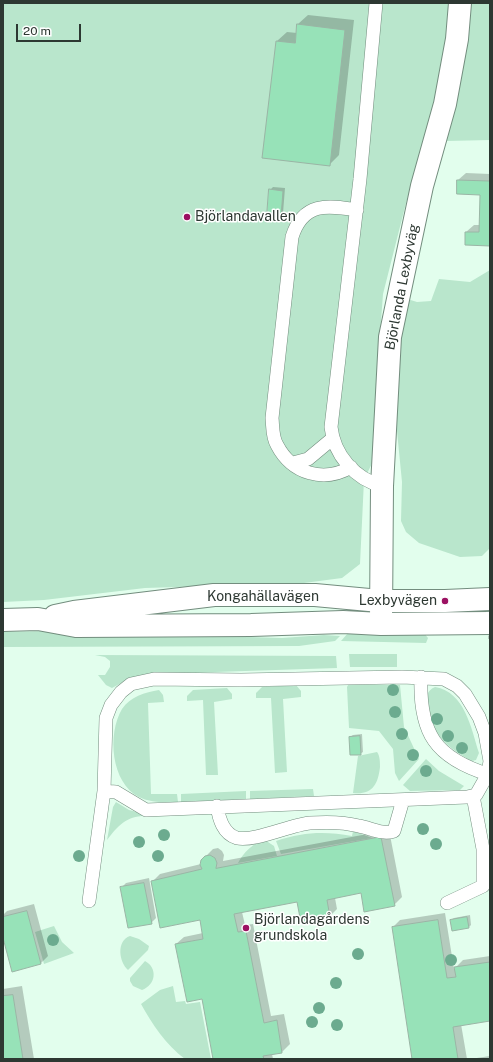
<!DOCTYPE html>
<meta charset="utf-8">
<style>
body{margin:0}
#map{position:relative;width:493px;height:1062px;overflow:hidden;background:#e2feed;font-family:"Public Sans",sans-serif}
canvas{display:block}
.frame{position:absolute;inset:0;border:4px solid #2d3832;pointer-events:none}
.scale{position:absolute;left:16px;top:24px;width:65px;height:18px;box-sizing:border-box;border:2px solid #2d3832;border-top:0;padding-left:5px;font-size:12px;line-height:14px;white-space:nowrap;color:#2d3832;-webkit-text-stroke:3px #fff;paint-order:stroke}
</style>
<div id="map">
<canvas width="493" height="1062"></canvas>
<div class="frame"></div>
<div class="scale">20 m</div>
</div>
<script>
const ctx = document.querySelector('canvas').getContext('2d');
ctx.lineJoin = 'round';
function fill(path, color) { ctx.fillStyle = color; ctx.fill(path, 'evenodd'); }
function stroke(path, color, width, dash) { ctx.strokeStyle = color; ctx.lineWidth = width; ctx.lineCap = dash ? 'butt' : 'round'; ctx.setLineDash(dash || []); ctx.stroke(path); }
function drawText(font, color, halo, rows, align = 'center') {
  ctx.font = font + ' "Public Sans",sans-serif'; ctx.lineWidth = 3; ctx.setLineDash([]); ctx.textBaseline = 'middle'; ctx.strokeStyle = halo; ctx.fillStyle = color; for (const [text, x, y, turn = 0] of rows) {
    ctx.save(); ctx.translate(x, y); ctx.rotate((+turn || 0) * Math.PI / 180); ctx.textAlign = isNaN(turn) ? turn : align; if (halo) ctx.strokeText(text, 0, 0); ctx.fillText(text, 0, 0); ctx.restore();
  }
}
const green = new Path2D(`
 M3,3H450L447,38L431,118L406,203L383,294L377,376V446L375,457L364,480L360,564L342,578L304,583L145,588L44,600L3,602Z
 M470,3H490V140L446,141C457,95 470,50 470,3Z
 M490,270V548L482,556L460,557L419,543L406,532L401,521L402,482L396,421L404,298L417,302L431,301L439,279L470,282Z
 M47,631L282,638L324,635L340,636L335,641L299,646L3,647V632Z
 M423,632L428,638L426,643L341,641L348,633Z
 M349,654H397V667H350Z
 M95,655L336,656L337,668L154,674L125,681L112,688L106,685L98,675H105L110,667V661L105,657Z
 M296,685L301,691V697L283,699L287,772L275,773L271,698H256V693L262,687Z
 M348,685H400L404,727L419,759L399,781L395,773L393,749L379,731L349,728L347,687Z
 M435,687C465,692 471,728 479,753L476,760L472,761C449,749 429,732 427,705C426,697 426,691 435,687Z
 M227,688L232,694V699L214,702L218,775H206L203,700L187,701V696L193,690Z
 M159,690L163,695L164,702L148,703L151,794H177L178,802C164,802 151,803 139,797C111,783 107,734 122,709C130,697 145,692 159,690Z
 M377,752C380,756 380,762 380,767C378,785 372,795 353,793L358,756Z
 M426,759L439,771L464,786L460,790L410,791L403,785Z
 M313,789L314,796L250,799V791Z
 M246,791V799L181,802V794Z
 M116,802L129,810L145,814V816C126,816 118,826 107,840L113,807Z
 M353,831L372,838L281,854L276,841C303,832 325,831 352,836Z
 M265,840L274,846L277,856L238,863C243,853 254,842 265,840Z
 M54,926L62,942L74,953L44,964L35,932Z
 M130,936L139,939L149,946L148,950L128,970C119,962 116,941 130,936Z
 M145,961C158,968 156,985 142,990L133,986L130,981V978Z
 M173,986L176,1002L185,1001L186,1004L200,1002L211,1059H185C166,1045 152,1024 141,1004L160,990Z`);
const shadow = new Path2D(`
 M308,15L354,20L339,155L329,165L264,157L277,41L287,32L297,33L298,24Z
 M466,173L490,174V245L466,232L474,225H480L481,194L458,180Z
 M273,187L285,188L283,213L281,216L270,190Z
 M490,634V639H488V636Z
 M362,734L363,752L360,754L350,737L353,735Z
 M389,830L402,897L394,905L362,892L335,898L337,909L330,916L298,901L242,912L245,925L253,924L271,1016L284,1014L290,1044L282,1052L272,1054L273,1059H214L202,998L176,944L184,937L203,933L201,919L152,882L160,874L201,864L202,860L213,849L218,848L222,851L224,855L223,861Z
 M149,878L156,918L151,923L121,888L126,883Z
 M34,904L48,956L41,963L13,971L3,934V915L7,911Z
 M445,913L454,969L463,960L490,956V1020L461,1024L467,1059H413L393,927L400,920Z
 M470,915L471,925L469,927L451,920L454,918Z
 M22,986L34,1059H3V989Z
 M490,1056V1059H470Z`);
const building = new Path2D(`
 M297,24L345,30L330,166L262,158L276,41L295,43Z
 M457,180L490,181V246L465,245V232H479L480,195L457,194Z
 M269,189L283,191L281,217L267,216Z
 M360,736L361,755H350L349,737Z
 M381,837L395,906L364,912L361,893L327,900L330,917L301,923L297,902L234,914L238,932L246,931L264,1023L277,1020L282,1053L263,1056L264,1059H213L202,999L187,1002L175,944L203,939L200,920L160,928L151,881L202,869L200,865L201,860L205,856L210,855L215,858L217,863L216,868Z
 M144,883L152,924L128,928L120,887Z
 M27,911L41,964L12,972L3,938V917Z
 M467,917L469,928L452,931L450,920Z
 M438,920L447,978L456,977L454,967L490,962V1021L453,1027L458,1059H412L392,927Z
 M13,995L23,1059H3V996Z`);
const lane = new Path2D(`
 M376,3L360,179L331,427C334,455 355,479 382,486
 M293,463L308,459L332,439
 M351,467C324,483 292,474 277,445C272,437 273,427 272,418L292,237C303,202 327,205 357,210
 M421,677C419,733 435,758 490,775
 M217,806C219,819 223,834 237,838C254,842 290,825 310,823C325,822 344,822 359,826C371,828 382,835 394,831L403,800
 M89,901L104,791L106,718L111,705L121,692L131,684L154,679L241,680L402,677L444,679L457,686L465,694L479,717L485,733L490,761L488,774L476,795L467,797L146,810L116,792L104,791
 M447,903L483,886V849L473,796`);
const street = new Path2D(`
 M381,620L382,486L390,337L422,186L445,104L457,39L460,3`);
const secondary = new Path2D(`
 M55,616L74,612L214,595H315L380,601H445L490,599
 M3,620L38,619L76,626L251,625L343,622L381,624L490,623`);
const trees = [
 [393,690],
 [395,712],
 [437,719],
 [402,734],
 [448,736],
 [462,748],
 [413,755],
 [426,771],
 [423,829],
 [164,835],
 [139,842],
 [436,844],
 [79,856],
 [158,856],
 [53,940],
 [358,954],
 [451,960],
 [336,983],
 [319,1008],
 [312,1022],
 [337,1025]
];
const markers = [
 [187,217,4,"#9b1162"],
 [445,601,4,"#9b1162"],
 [246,928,4,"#9b1162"]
];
const poiNames = [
 ["Björlandavallen",195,217],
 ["Lexbyvägen",437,601,"right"],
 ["Björlandagårdens",254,920],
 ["grundskola",254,936]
];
const streetNames = [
 ["Björlanda Lexbyväg",402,287,-79],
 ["Kongahällavägen",263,597]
];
fill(green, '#b9e6cc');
fill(shadow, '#0003');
fill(building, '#97e2b8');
stroke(building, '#9ab5a5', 1);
stroke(lane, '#738d7e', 14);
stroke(street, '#738d7e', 24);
stroke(secondary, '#738d7e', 24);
stroke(lane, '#fff', 13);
stroke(street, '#fff', 22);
stroke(secondary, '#fff', 22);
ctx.fillStyle = '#6cab8f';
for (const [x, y] of trees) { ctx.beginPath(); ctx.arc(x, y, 6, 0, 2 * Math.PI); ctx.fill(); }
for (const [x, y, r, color] of markers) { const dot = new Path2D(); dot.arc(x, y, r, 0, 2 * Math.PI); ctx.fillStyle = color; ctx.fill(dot); stroke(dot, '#fff', 1.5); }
drawText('14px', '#2d3832', '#fff', poiNames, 'left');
drawText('14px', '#2d3832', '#fff', streetNames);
</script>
